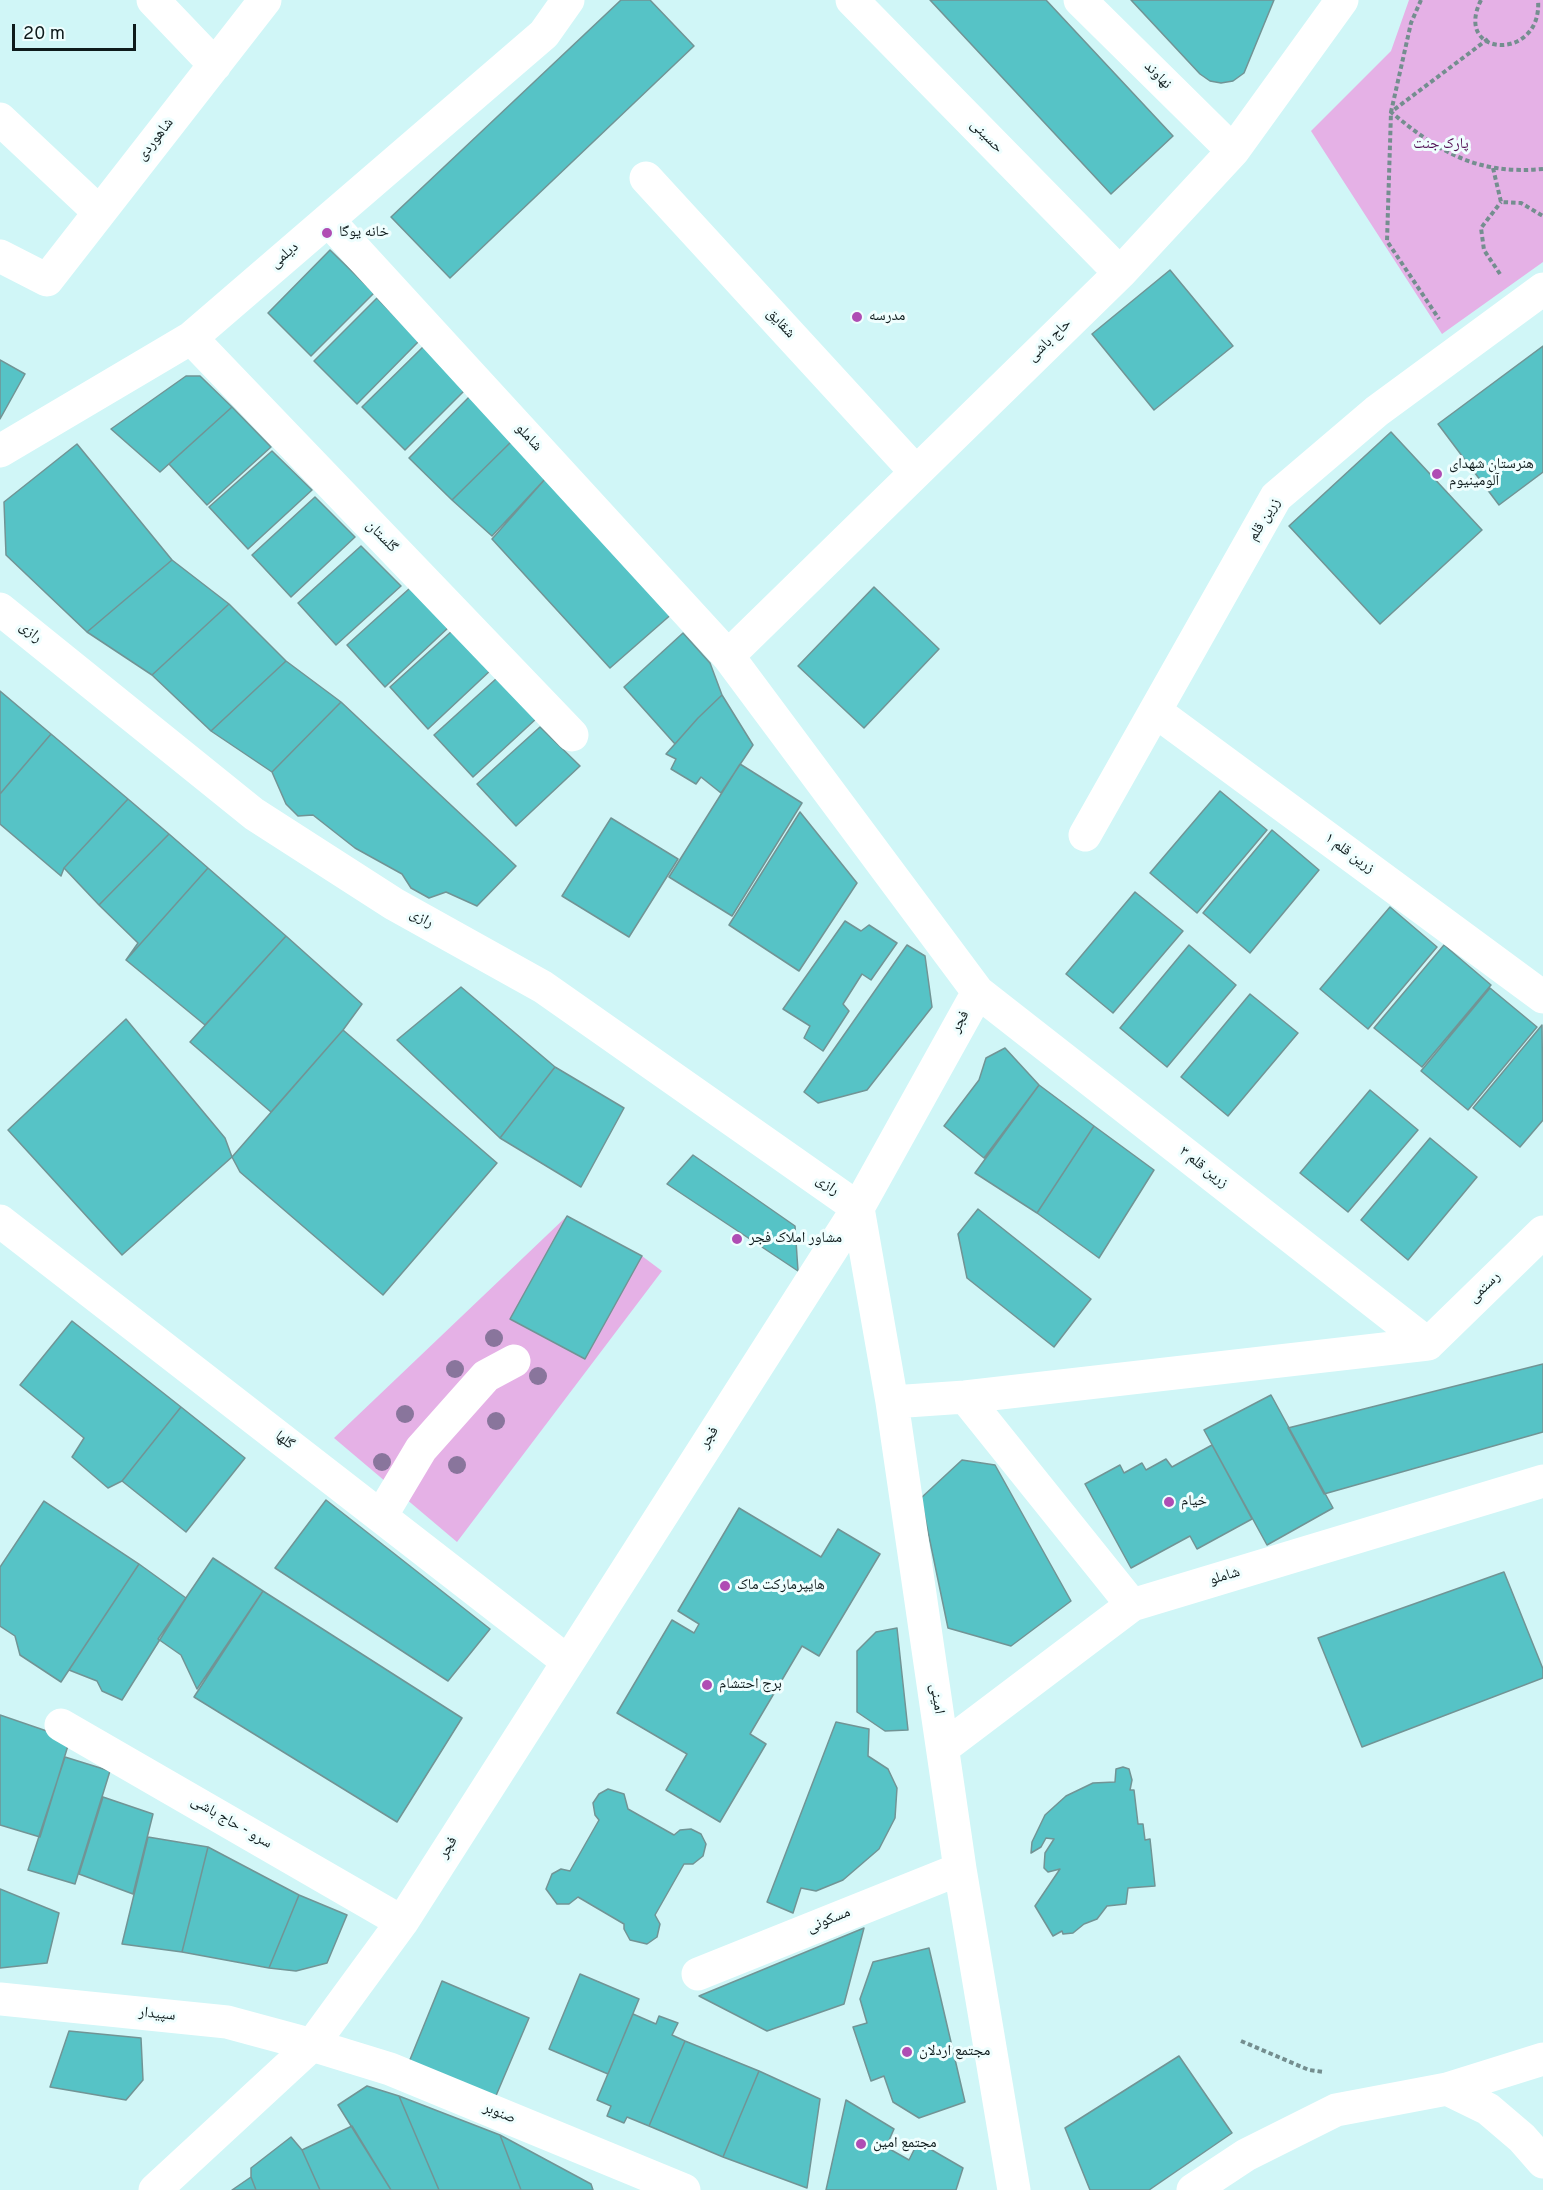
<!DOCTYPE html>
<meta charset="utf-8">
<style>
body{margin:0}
#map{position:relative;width:1543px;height:2190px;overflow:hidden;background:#d0f6f7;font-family:Overpass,sans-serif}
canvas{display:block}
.scale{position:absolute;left:12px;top:24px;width:124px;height:27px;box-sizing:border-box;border:3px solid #0e1b1c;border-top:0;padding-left:8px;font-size:18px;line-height:21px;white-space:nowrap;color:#0e1b1c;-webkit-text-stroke:4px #effefe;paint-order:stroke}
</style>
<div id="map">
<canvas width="1543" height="2190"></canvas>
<div class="scale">20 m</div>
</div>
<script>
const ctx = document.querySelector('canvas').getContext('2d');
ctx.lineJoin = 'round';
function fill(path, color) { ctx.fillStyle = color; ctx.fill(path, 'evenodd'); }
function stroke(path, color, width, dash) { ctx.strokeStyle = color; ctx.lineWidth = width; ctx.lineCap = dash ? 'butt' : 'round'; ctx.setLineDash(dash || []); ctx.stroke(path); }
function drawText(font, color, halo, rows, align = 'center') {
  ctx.font = font + ' Overpass,"Noto Naskh Arabic",sans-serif'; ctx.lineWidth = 6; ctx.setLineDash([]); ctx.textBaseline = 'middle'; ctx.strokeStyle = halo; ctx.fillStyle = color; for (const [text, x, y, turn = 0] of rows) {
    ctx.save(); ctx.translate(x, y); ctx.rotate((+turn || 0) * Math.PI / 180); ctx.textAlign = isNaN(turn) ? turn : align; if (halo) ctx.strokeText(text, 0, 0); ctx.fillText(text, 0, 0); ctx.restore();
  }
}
const green = new Path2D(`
 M1409,0H1543V262L1442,334L1311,131L1391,51Z
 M567,1216L511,1319L585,1359L642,1256L662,1271L457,1542L334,1438Z`);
const building = new Path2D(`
 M621,0H650L694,46L450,278L391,217Z
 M930,0H1046L1173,136L1111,194Z
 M1131,0H1274L1244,73L1233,81L1221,83L1210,81L1200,74Z
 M330,250L374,293L311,356L268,313Z
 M1170,270L1233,346L1154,410L1092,334Z
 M377,298L419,341L357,404L314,361Z
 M425,345L468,387L405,450L362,407Z
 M1543,346V472L1499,505L1438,424Z
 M0,360L25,374L0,419Z
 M186,376H200L232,407L160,472L111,429Z
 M472,394L515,438L452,500L409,458Z
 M232,407L271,447L207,505L169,464Z
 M1391,432L1482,530L1380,624L1289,526Z
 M515,438L546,478L492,536L452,500Z
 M77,444L172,560L87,632L6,555L4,502Z
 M272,451L312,490L248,549L209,507Z
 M546,478L674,612L610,668L492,539Z
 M315,497L355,537L291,597L252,555Z
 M361,546L401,586L336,645L298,603Z
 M172,560L229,604L152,675L87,632Z
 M874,587L939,649L864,728L798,666Z
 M410,588L449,627L385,687L347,645Z
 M229,604L286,661L211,731L152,675Z
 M453,630L492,669L428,729L390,687Z
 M683,633L710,663L722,695L698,718L675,744L624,687Z
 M286,661L341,702L272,772L211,731Z
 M497,678L537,718L473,777L434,735Z
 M0,691L51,734L0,794Z
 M722,695L753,745L721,793L701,777L696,784L671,769L676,759L666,754L698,718Z
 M341,702L516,866L477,906L446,892L429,898L411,888L402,874L355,848L313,815L298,816L286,804L272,772Z
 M540,727L580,766L516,826L477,784Z
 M51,734L128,799L64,868L61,876L0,824V794Z
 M740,764L802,803L732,916L669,877Z
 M1220,791L1267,830L1197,913L1150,873Z
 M128,799L169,834L99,905L64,868Z
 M800,812L857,883L799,971L729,925Z
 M611,818L678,859L629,937L562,896Z
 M1272,830L1319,870L1250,953L1203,913Z
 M169,834L208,868L126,960L138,943L99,905Z
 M208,868L286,936L205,1025L126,960Z
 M1135,892L1183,931L1113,1013L1066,974Z
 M1390,907L1437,947L1368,1029L1320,989Z
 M845,921L861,931L869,925L897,943L871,980L862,974L843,1004L849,1011L823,1051L804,1038L810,1026L783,1009Z
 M286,936L362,1004L343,1030L271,1112L190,1042Z
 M907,945L925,956L932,1007L867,1090L818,1103L804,1092Z
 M1189,945L1236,985L1167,1067L1120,1028Z
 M1444,945L1491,985L1422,1067L1374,1028Z
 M461,987L555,1067L500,1138L397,1040Z
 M1490,988L1537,1027L1468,1110L1421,1071Z
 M1250,994L1298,1033L1228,1116L1181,1077Z
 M126,1019L225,1138L232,1157L122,1255L8,1130Z
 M1542,1025L1543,1120L1520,1147L1473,1108Z
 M343,1030L497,1163L383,1295L240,1172L232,1157Z
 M1005,1048L1039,1085L984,1158L944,1126L979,1080L986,1058Z
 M555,1067L624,1108L581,1187L500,1138Z
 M1039,1085L1094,1126L1037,1213L975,1173Z
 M1370,1090L1418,1130L1348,1212L1300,1173Z
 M1094,1126L1154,1170L1099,1258L1037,1213Z
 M1430,1138L1477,1177L1408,1260L1361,1220Z
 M693,1155L795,1226L798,1271L667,1184Z
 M978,1209L1091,1299L1054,1347L967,1278L958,1234Z
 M567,1216L642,1256L585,1359L510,1319Z
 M72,1321L181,1407L122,1481L108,1488L72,1457L84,1438L20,1385Z
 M1543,1364V1432L1324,1494L1288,1428Z
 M1271,1395L1333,1508L1267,1545L1204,1430Z
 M181,1407L245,1458L186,1532L122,1481Z
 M1212,1445L1252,1519L1197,1549L1190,1536L1131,1568L1085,1484L1120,1465L1124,1473L1142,1463L1146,1470L1166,1459L1172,1467Z
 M962,1460L995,1465L1071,1601L1011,1646L948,1628L921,1498Z
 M326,1500L490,1629L448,1681L275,1568Z
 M44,1501L139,1564L61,1682L20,1655L15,1636L0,1626V1567Z
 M739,1508L821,1557L838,1529L880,1554L819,1656L802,1646L750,1734L766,1744L720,1822L666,1790L687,1754L617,1713L672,1620L694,1633L699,1624L678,1611Z
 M213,1558L263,1591L197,1689L181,1655L158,1639Z
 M139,1564L186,1598L122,1700L102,1691L97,1681L69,1670Z
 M1504,1572L1543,1669V1678L1362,1747L1318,1638Z
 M263,1591L462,1718L397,1822L194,1697Z
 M897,1628L908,1730L885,1731L857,1712V1651L876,1632Z
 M0,1715L70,1739L40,1837L0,1825Z
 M836,1722L869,1729L868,1756L888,1769L897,1788L895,1818L879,1849L843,1880L816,1891L801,1888L793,1913L767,1902Z
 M65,1757L110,1771L75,1884L28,1870Z
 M1123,1767L1129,1769L1132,1780L1130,1790H1134L1138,1824H1143L1145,1840L1150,1839L1155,1886L1128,1888L1126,1904L1107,1906L1097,1919L1084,1924L1073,1933L1063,1934L1062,1931L1053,1936L1035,1906L1060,1869L1048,1872L1044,1868L1045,1853L1054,1839L1046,1838L1041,1847L1031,1853L1032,1842L1045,1815L1066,1796L1093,1783L1115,1782L1116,1769Z
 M608,1789L624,1794L628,1809L674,1835L680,1830L691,1829L701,1834L706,1844L703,1856L693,1864H684L655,1915L660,1924L657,1937L647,1944L630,1940L624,1929V1924L578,1897L569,1904H557L546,1889L552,1874L561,1869L570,1871L599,1820L595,1815L593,1803L599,1794Z
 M103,1797L153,1814L133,1894L79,1874Z
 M148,1837L208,1847L182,1952L122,1944Z
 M208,1847L299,1895L269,1968L182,1952Z
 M0,1889L59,1913L47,1963L0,1968Z
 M299,1895L347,1915L327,1963L296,1971L269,1968Z
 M864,1928L844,2004L767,2031L699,1996Z
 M929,1948L965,2102L919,2118L893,2102L884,2076L871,2081L853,2027L867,2023L860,1999L873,1962Z
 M580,1974L639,1999L608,2074L549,2049Z
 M442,1981L529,2018L495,2098L409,2062Z
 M633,2014L656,2024L659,2016L678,2023L672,2035L685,2041L649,2126L627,2117L624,2123L607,2116L611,2106L597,2100Z
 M69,2031L141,2038L143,2080L126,2100L50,2087Z
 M685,2041L759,2071L723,2157L649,2126Z
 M1179,2056L1232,2133L1149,2190H1090L1065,2128Z
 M759,2071L820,2099L807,2188L723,2157Z
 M367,2086L399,2096L439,2190H391L338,2105Z
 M399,2096L500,2135L521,2190H439Z
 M846,2100L894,2129L886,2147L909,2160L918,2142L963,2168L956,2190H826Z
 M352,2126L391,2190H320L302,2150Z
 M500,2135L591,2184L593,2190H521Z
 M291,2137L302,2150L320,2190H256L251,2177V2168Z
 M251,2177L256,2190H232Z`);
const path = new Path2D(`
 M1421,0L1411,23L1391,112L1387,241L1439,319
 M1481,0C1452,58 1543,62 1538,0
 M1488,39L1391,112C1440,153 1478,175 1543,169
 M1493,168L1501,202L1521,203L1543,216
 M1500,274L1484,250L1481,228L1501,202
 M1241,2041L1309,2070L1324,2072`);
const minor = new Path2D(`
 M153,0L215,65
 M852,0L1120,273
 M1080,0L1233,151
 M0,119L99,212
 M646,178L915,471
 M0,256L47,280L265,0
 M191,338L572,735
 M0,451L191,338L544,34L568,0
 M0,609L254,814L394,904L543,987L858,1208L892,1402L960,1869L1014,2190
 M728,656L1120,273L1233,151L1342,0
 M1155,711L1543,997
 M1085,835L1276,497L1377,411L1543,289
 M978,992L1428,1344
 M0,1221L567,1661
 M1428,1344L1543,1232
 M965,1397L1132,1605
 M892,1402L965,1397L1428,1344
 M381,1516L421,1449L486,1376L514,1361
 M61,1725L402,1922
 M944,1747L1132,1605L1543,1481
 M698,1974L960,1869
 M0,1999L227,2022L312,2045L390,2069L684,2190
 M1447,2089L1488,2109L1522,2138L1543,2162
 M155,2190L312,2045L402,1922L858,1208L978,992L728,656L328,220
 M1193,2190L1246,2155L1336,2110L1447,2089L1543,2059`);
const trees = [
 [494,1338],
 [455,1369],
 [538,1376],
 [405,1414],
 [496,1421],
 [382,1462],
 [457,1465]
];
const markers = [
 [327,233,6,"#af4db4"],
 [857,317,6,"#af4db4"],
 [1437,474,6,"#af4db4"],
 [737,1239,6,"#af4db4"],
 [1169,1502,6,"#af4db4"],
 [725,1586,6,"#af4db4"],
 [707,1685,6,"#af4db4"],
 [907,2052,6,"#af4db4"],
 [861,2144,6,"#af4db4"]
];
const streetNames = [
 ["نهاوند",1157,76,45],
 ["حسینی",986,137,46],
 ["شاهوردی",156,140,-52],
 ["دیلمی",285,256,-41],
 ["شقایق",780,324,47],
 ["حاج باشی",1050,341,-44],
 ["شاملو",528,438,47],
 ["زرین قلم",1265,520,-58],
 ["گلستان",381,537,46],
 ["رازی",30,633,39],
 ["زرین قلم ۱",1349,854,36],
 ["رازی",421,919,29],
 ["فجر",961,1022,-61],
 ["زرین قلم ۳",1203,1168,38],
 ["رازی",827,1186,35],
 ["رستمی",1485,1288,-44],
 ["فجر",710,1438,-57],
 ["گلها",284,1441,38],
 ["شاملو",1225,1577,-17],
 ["امینی",936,1699,81],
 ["سرو - حاج باشی",231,1823,30],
 ["فجر",449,1848,-58],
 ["مسکونی",829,1921,-22],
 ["سپیدار",157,2015,6],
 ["صنوبر",499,2114,22]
];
const parkNames = [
 ["پارک جنت",1441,145]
];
const poiNames = [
 ["خانه یوگا",339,233],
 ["مدرسه",869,317],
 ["هنرستان شهدای",1449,465],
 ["آلومینیوم",1449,482],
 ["مشاور املاک فجر",749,1239],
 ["خیام",1181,1502],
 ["هایپرمارکت ماک",737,1586],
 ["برج احتشام",719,1685],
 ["مجتمع اردلان",919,2052],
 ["مجتمع امین",873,2144]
];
fill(green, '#e5b1e6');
fill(building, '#56c3c6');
stroke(building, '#719495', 1.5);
stroke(path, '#748e8f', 4, [4.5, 3]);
stroke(minor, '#fff', 33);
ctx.fillStyle = '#89759c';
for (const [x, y] of trees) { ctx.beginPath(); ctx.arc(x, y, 9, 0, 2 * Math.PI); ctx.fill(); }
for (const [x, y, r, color] of markers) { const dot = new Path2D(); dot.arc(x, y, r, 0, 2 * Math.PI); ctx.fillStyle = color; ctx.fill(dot); stroke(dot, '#effefe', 2); }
drawText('15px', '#0e1b1c', '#effefe', streetNames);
drawText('15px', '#4f0c52', '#effefe', parkNames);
drawText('15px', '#0e1b1c', '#effefe', poiNames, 'left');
</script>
